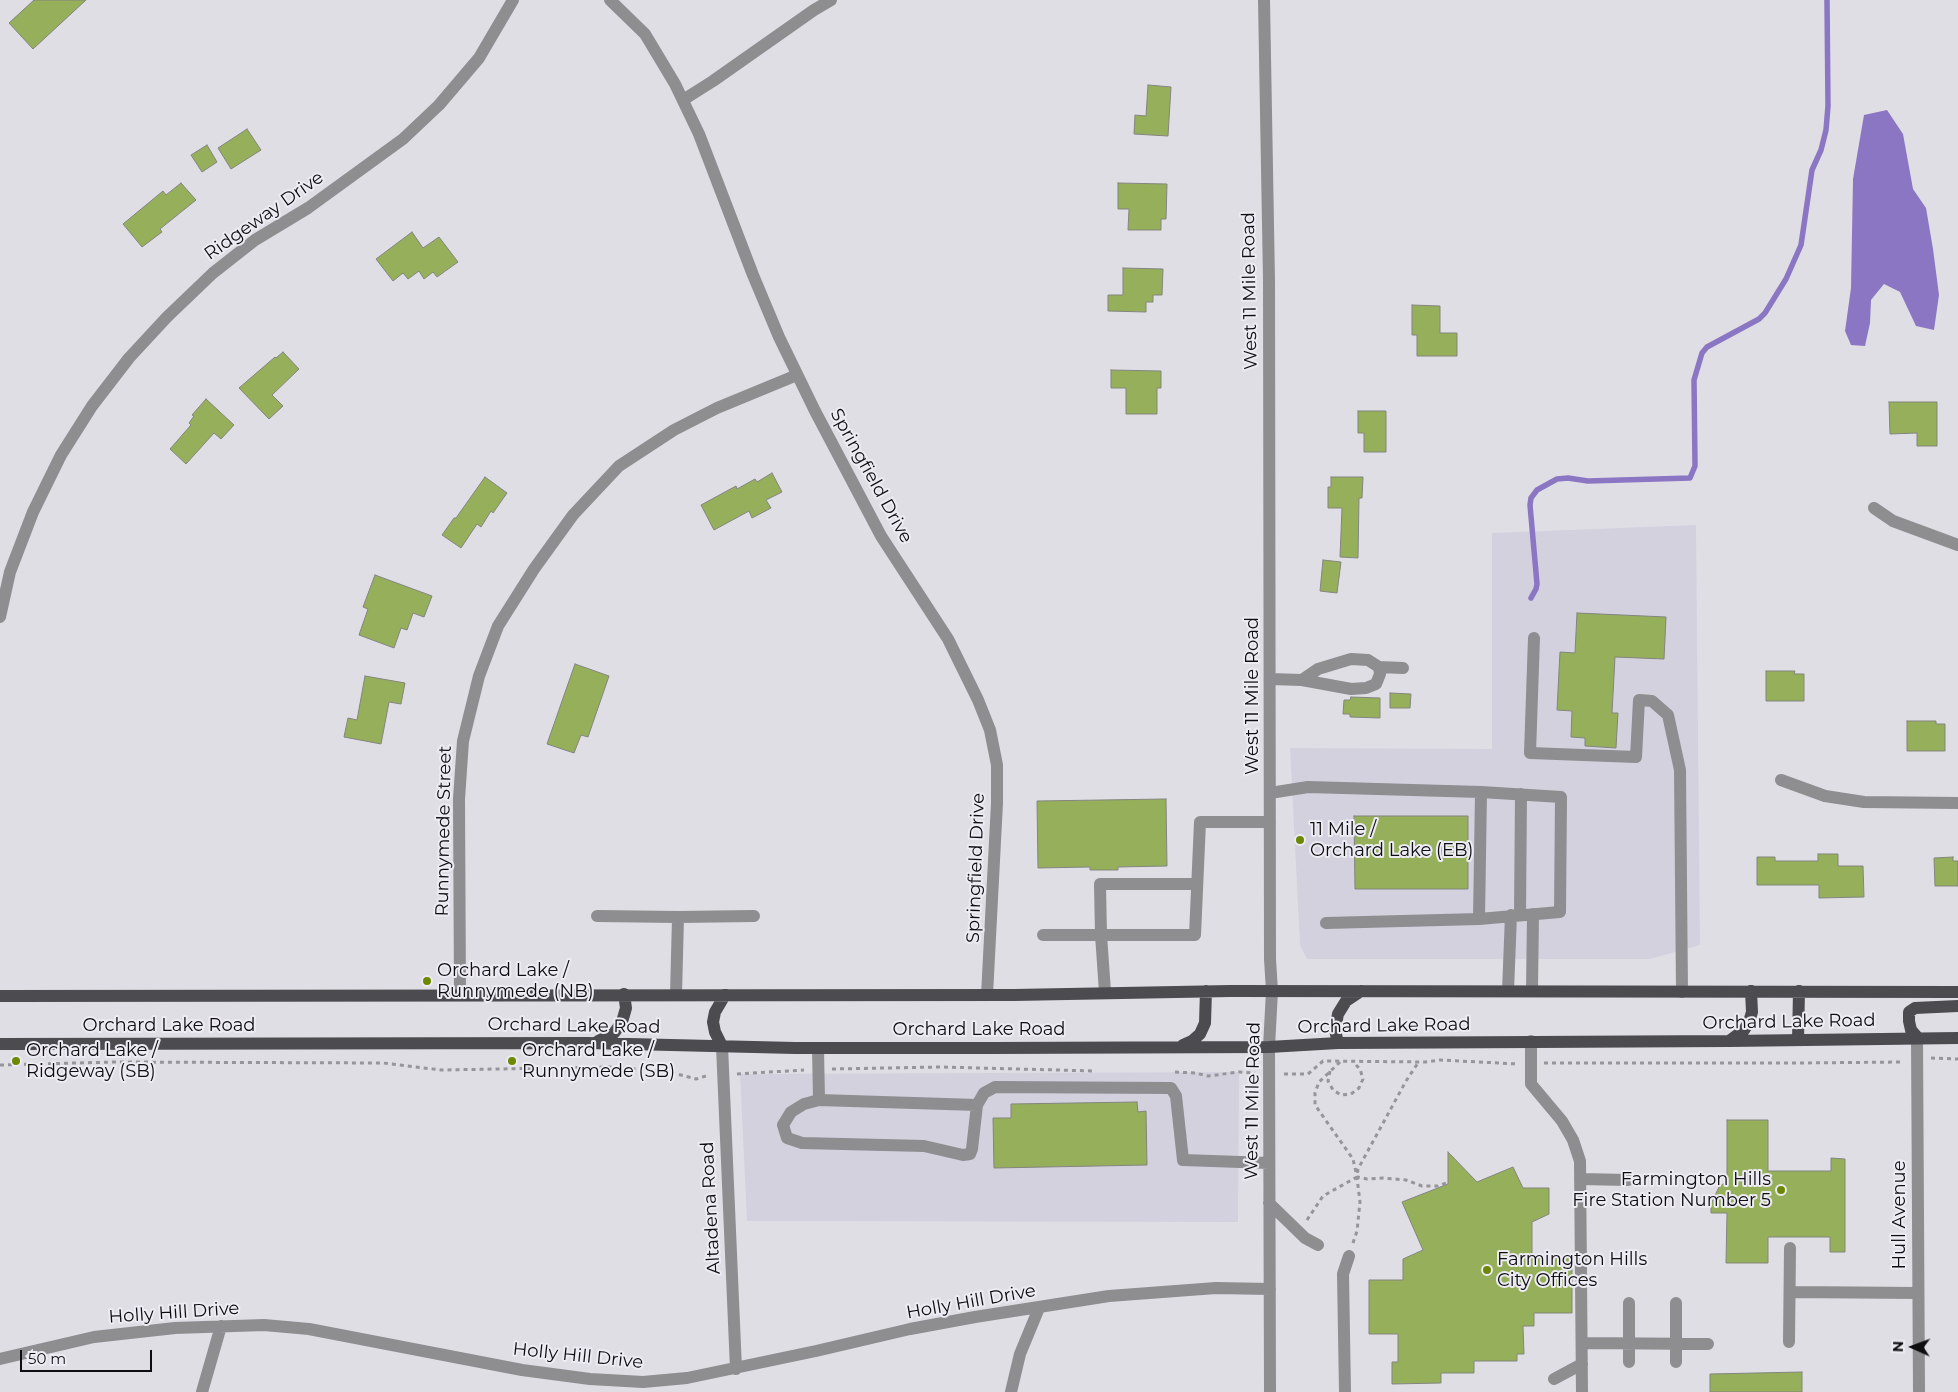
<!DOCTYPE html>
<style>
body{margin:0}
#map{position:relative;width:1958px;height:1392px;overflow:hidden;background:#e0dee5;font-family:Montserrat,sans-serif}
canvas{display:block}
.north{position:absolute;left:1888px;top:1322px;width:50px;height:50px;-webkit-text-stroke:4px #edebf3;paint-order:stroke;rotate:272deg;font-size:14px;font-weight:700;line-height:20px;text-align:center;color:#0e0d0f}
.north::after{content:'';display:block;margin:auto;width:18px;height:22px;background:#0e0d0f;clip-path:polygon(50% 0,100% 100%,50% 72%,0 100%)}
.scale{position:absolute;left:20px;top:1350px;width:132px;height:22px;box-sizing:border-box;border:2px solid #0e0d0f;border-top:0;padding-left:6px;font-size:15px;line-height:18px;white-space:nowrap;color:#0e0d0f;-webkit-text-stroke:4px #edebf3;paint-order:stroke}
</style>
<div id="map">
<canvas width="1958" height="1392"></canvas>
<div class="north">N</div>
<div class="scale">50 m</div>
</div>
<script>
const context = document.querySelector('canvas').getContext('2d');
context.lineJoin = 'round';
function fill(path, color) { context.fillStyle = color; context.fill(path, 'evenodd'); }
const poly = rows => new Path2D(rows.map(r => 'M' + r).join(''));
function strokePath(path, color, width, dash) { context.strokeStyle = color; context.lineWidth = width; context.lineCap = dash ? 'butt' : 'round'; context.setLineDash(dash || []); context.stroke(path); }
function write(font, color, halo, rows, align = 'center') {
  context.font = font + ' Montserrat,sans-serif'; context.lineWidth = 4; context.setLineDash([]); context.textBaseline = 'middle'; context.strokeStyle = halo; context.fillStyle = color; for (const [text, x, y, turn = 0] of rows) {
    context.save(); context.translate(x, y); context.rotate((+turn || 0) * Math.PI / 180); context.textAlign = isNaN(turn) ? turn : align; if (halo) context.strokeText(text, 0, 0); context.fillText(text, 0, 0); context.restore();
  }
}
const built = poly([
 [1696,525,1700,945,1650,959,1307,959,1300,945,1290,748,1492,749,1492,533],
 [1239,1072,1238,1222,747,1221,740,1074]
]);
const water = poly([
 [1887,110,1903,134,1913,189,1926,208,1933,249,1939,295,1934,330,1916,326,1900,292,1884,284,1871,300,1870,323,1865,346,1851,345,1845,331,1851,288,1853,179,1864,115]
]);
const stream = poly([
 [1531,598,1536,589,1537,584,1530,505,1531,498,1537,490,1557,479,1568,478,1588,481,1690,478,1695,466,1694,380,1702,353,1707,347,1759,319,1765,313,1786,279,1801,245,1812,170,1821,150,1826,130,1828,106,1827,0]
]);
const building = poly([
 [34,0,86,0,33,49,9,23,34,0],
 [1148,85,1171,87,1168,136,1134,134,1135,115,1146,116,1148,85],
 [247,129,261,150,231,169,218,148,247,129],
 [207,145,217,162,202,172,191,155,207,145],
 [181,183,196,200,160,229,162,232,142,247,123,224,163,191,166,195,181,183],
 [1118,183,1167,184,1166,219,1161,219,1161,230,1128,230,1129,209,1118,209,1118,183],
 [412,232,423,248,439,237,458,262,437,277,433,272,424,279,419,271,408,279,403,273,393,281,376,259,412,232],
 [1123,268,1163,269,1162,295,1153,295,1153,302,1146,302,1146,312,1108,311,1108,295,1123,295,1123,268],
 [1412,305,1440,306,1440,333,1457,333,1457,356,1417,356,1417,335,1412,335,1412,305],
 [283,352,299,369,272,395,283,406,269,419,239,388,275,357,276,358,283,352],
 [1111,370,1161,371,1161,388,1157,388,1157,414,1126,414,1126,388,1111,388,1111,370],
 [206,399,234,425,221,439,214,433,186,464,170,449,191,425,189,423,194,416,192,415,206,399],
 [1889,402,1937,402,1937,446,1917,446,1917,433,1890,434,1889,402],
 [1358,411,1386,411,1386,452,1364,452,1364,433,1358,433,1358,411],
 [772,473,782,492,766,500,771,508,752,518,749,511,714,530,701,505,736,486,737,489,755,479,757,482,772,473],
 [485,477,507,493,493,513,491,511,481,527,477,524,461,548,442,535,454,518,456,518,485,477],
 [1331,477,1363,477,1362,498,1359,498,1358,558,1340,557,1342,508,1328,508,1328,487,1331,487,1331,477],
 [1323,560,1341,562,1337,593,1320,591,1323,560],
 [375,575,432,596,424,617,413,613,407,630,401,628,394,648,359,635,368,609,363,607,375,575],
 [1577,613,1666,617,1664,659,1615,657,1612,713,1618,713,1616,748,1585,746,1585,738,1571,737,1572,711,1557,710,1560,652,1575,653,1577,613],
 [575,664,609,676,588,737,581,735,574,753,547,744,575,664],
 [1766,671,1795,671,1794,674,1804,674,1804,701,1766,701,1766,671],
 [365,676,405,683,401,704,389,702,381,744,344,737,348,718,357,720,365,676],
 [1390,693,1411,694,1410,708,1390,708,1390,693],
 [1351,697,1380,698,1380,718,1350,717,1350,714,1343,714,1344,700,1350,700,1351,697],
 [1907,721,1936,721,1936,724,1945,724,1945,751,1907,751,1907,721],
 [1166,799,1167,866,1118,867,1118,870,1090,870,1090,867,1038,868,1037,801,1166,799],
 [1354,816,1468,816,1468,889,1355,889,1354,816],
 [1818,854,1838,854,1838,866,1863,866,1864,897,1819,898,1819,885,1757,885,1757,857,1775,857,1775,861,1818,861,1818,854],
 [1953,857,1953,861,1958,861,1958,886,1935,886,1934,858,1953,857],
 [1137,1102,1138,1112,1146,1111,1147,1165,994,1168,993,1118,1011,1118,1011,1104,1137,1102],
 [1727,1120,1768,1120,1768,1171,1831,1171,1831,1158,1845,1159,1845,1252,1830,1252,1830,1237,1768,1237,1768,1263,1726,1263,1727,1213,1711,1213,1711,1204,1719,1187,1727,1181,1727,1120],
 [1448,1152,1477,1182,1513,1167,1523,1188,1549,1188,1549,1214,1532,1222,1532,1258,1572,1258,1572,1313,1534,1313,1534,1326,1523,1326,1524,1354,1517,1354,1517,1361,1474,1361,1474,1373,1441,1373,1441,1383,1392,1384,1392,1362,1398,1362,1398,1334,1369,1334,1369,1280,1403,1280,1403,1259,1423,1250,1402,1202,1448,1184,1448,1152],
 [1802,1372,1802,1392,1710,1392,1710,1374,1802,1372]
]);
const path = poly([
 [1931,1058,1958,1059],
 [1340,1062,1319,1082,1315,1093,1315,1105,1353,1159,1357,1177,1367,1179,1383,1178,1406,1180,1422,1186,1438,1186,1446,1183],
 [1544,1063,1799,1063,1903,1062],
 [0,1065,115,1062,383,1063,441,1070,608,1067,666,1071,696,1079,709,1075],
 [832,1069,940,1067,1096,1071],
 [1330,1071,1328,1081,1333,1090,1341,1095,1351,1094,1359,1088,1363,1079,1360,1069,1353,1062],
 [1175,1072,1195,1073,1208,1076,1239,1072,1255,1073],
 [737,1074,804,1070],
 [1284,1074,1308,1074,1323,1061,1425,1062,1440,1060,1518,1064],
 [1307,1220,1323,1196,1357,1177,1358,1169,1406,1081,1418,1063],
 [1353,1243,1357,1231,1360,1202,1357,1178]
]);
const minor = poly([
 [610,0,645,34,675,84,699,134,753,275,779,337,815,411,881,536,948,639,978,700,990,730,997,765,997,803,987,995],
 [1264,0,1269,280,1270,959,1272,991,1269,1047,1270,1392],
 [683,100,713,81,814,10,831,0],
 [1874,508,1893,521,1958,545],
 [0,617,10,572,33,512,61,455,92,406,129,358,167,317,213,273,255,240,308,208,403,139,439,105,479,58,513,0],
 [1534,638,1530,753,1636,757,1639,700,1652,701,1668,715,1680,770,1682,992],
 [1270,679,1302,680,1351,689,1366,688,1376,684,1380,674,1379,667],
 [1302,680,1318,669,1351,659,1368,660,1379,667,1403,668],
 [1781,780,1825,796,1864,802,1958,803],
 [1270,793,1308,787,1481,792,1479,919],
 [1520,915,1521,794],
 [597,916,678,917],
 [1326,923,1479,919,1560,912,1561,797,1481,792],
 [1043,935,1101,935,1100,884,1197,884],
 [1532,990,1533,914],
 [1508,991,1511,915],
 [1105,992,1101,935,1195,935,1200,822,1270,822],
 [460,995,459,799,463,741,479,676,498,626,534,569,573,515,619,466,674,430,717,408,797,375],
 [676,995,678,917,754,916],
 [1917,1037,1919,1392],
 [1531,1041,1531,1084,1562,1121,1573,1140,1580,1161,1582,1392],
 [722,1046,736,1369],
 [818,1048,819,1100],
 [977,1105,819,1100,804,1104,791,1112,783,1125,787,1138,802,1143,924,1146,963,1155,970,1154,972,1149,977,1105,984,1093,995,1087,1171,1088,1176,1096,1183,1160,1269,1163],
 [1580,1179,1628,1180],
 [1269,1203,1305,1238,1318,1245],
 [1790,1292,1918,1293],
 [1629,1303,1629,1362],
 [1789,1342,1790,1248],
 [1582,1343,1708,1344],
 [0,1359,94,1337,175,1328,264,1325,309,1329,522,1370,590,1379,643,1382,687,1378,816,1351,910,1329,975,1317,1109,1296,1216,1288,1270,1289],
 [1676,1362,1676,1303],
 [1554,1379,1582,1364],
 [202,1392,221,1326],
 [1011,1392,1020,1354,1039,1308],
 [1345,1392,1343,1274,1349,1256]
]);
const major = poly([
 [0,996,1014,995,1230,991,1958,992],
 [1917,1037,1911,1030,1909,1021,1909,1012,1915,1008,1958,1006],
 [1798,1040,1799,991],
 [598,1041,614,1033,622,1022,626,1008,624,994],
 [1729,1041,1744,1030,1749,1022,1752,1012,1751,991],
 [1338,1043,1335,1030,1338,1014,1346,1001,1361,991],
 [0,1044,588,1043,795,1048,994,1048,1269,1047,1338,1043,1729,1041,1958,1038],
 [1183,1045,1192,1041,1200,1034,1205,1023,1206,991],
 [722,1046,715,1032,713,1022,715,1012,725,995]
]);
const markers = [
 [1300,840,5,"#6b8800"],
 [427,981,5,"#6b8800"],
 [16,1061,5,"#6b8800"],
 [512,1061,5,"#6b8800"],
 [1781,1190,5,"#6b8800"],
 [1487,1270,5,"#6b8800"]
];
const streetNames = [
 ["Ridgeway Drive",264,216,-35],
 ["West 11 Mile Road",1250,291,-91],
 ["Springfield Drive",871,476,61],
 ["West 11 Mile Road",1253,696,-90],
 ["Runnymede Street",444,831,-89],
 ["Springfield Drive",976,868,-88],
 ["Orchard Lake Road",1789,1022,-1],
 ["Orchard Lake Road",169,1026],
 ["Orchard Lake Road",574,1026,1],
 ["Orchard Lake Road",1384,1026,-1],
 ["Orchard Lake Road",979,1030],
 ["West 11 Mile Road",1253,1101,-89],
 ["Altadena Road",711,1208,-93],
 ["Hull Avenue",1900,1215,-90],
 ["Holly Hill Drive",971,1302,-10],
 ["Holly Hill Drive",174,1313,-4],
 ["Holly Hill Drive",578,1356,6]
];
const poiNames = [
 ["11 Mile /",1310,830],
 ["Orchard Lake (EB)",1310,851],
 ["Orchard Lake /",437,971],
 ["Runnymede (NB)",437,992],
 ["Orchard Lake /",26,1051],
 ["Ridgeway (SB)",26,1072],
 ["Orchard Lake /",522,1051],
 ["Runnymede (SB)",522,1072],
 ["Farmington Hills",1771,1180,"right"],
 ["Fire Station Number 5",1771,1201,"right"],
 ["Farmington Hills",1497,1260],
 ["City Offices",1497,1281]
];
fill(built, '#d4d1df');
fill(water, '#8b76c3');
strokePath(stream, '#8b76c3', 5.5);
fill(building, '#95af5b');
strokePath(building, '#83857f', 1);
strokePath(path, '#96959a', 3, [4, 4]);
strokePath(minor, '#8e8d90', 12);
strokePath(major, '#4c4b50', 12);
for (const [x, y, r, color] of markers) { const dot = new Path2D(); dot.arc(x, y, r, 0, 2 * Math.PI); context.fillStyle = color; context.fill(dot); strokePath(dot, '#edebf3', 2); }
write('18px', '#0e0d0f', '#edebf3', streetNames);
write('18px', '#0e0d0f', '#edebf3', poiNames, 'left');
</script>
